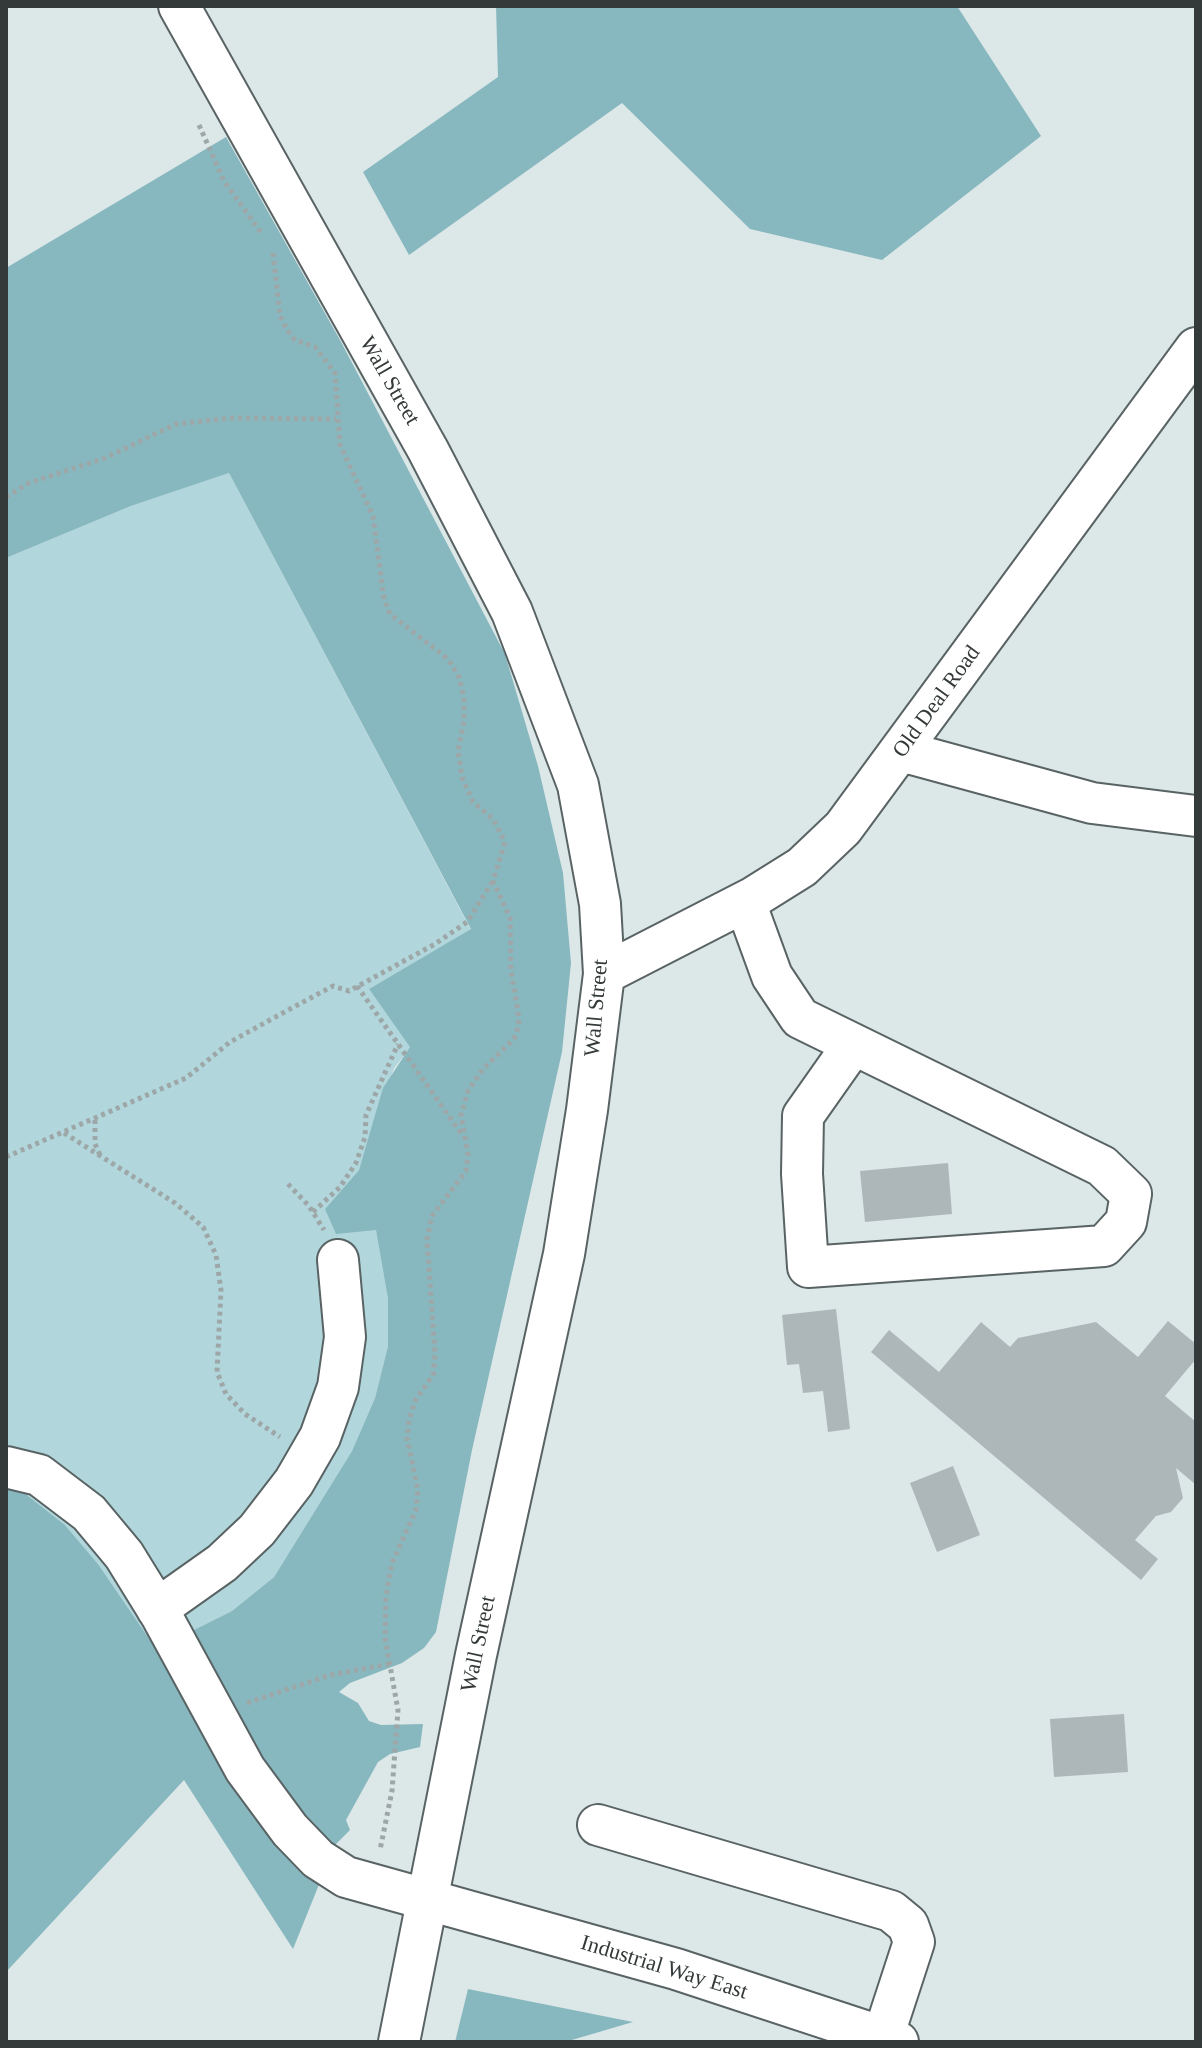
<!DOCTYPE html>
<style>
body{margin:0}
#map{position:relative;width:1202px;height:2048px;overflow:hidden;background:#dce7e8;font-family:"Times New Roman",serif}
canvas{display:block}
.frame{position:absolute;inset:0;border:8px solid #343939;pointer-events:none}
</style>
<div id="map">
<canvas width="1202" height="2048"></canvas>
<div class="frame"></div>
</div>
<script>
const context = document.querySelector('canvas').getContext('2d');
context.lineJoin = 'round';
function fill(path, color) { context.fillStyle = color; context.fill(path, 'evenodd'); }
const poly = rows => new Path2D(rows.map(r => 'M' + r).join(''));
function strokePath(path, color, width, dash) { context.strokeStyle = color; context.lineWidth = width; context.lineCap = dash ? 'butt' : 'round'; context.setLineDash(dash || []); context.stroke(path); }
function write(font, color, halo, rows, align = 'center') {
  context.font = font + ' "Times New Roman",serif'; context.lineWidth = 6; context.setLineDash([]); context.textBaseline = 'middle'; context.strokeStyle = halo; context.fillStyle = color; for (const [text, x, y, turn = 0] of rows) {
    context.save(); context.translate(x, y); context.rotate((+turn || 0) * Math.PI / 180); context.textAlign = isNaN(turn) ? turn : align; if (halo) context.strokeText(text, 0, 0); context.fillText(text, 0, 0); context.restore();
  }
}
const green = poly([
 [229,473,471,930,369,989,411,1047,394,1068,359,1170,325,1209,376,1229,388,1299,388,1346,375,1398,352,1451,274,1577,232,1611,156,1650,98,1564,65,1525,23,1492,6,1486,6,558,131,506]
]);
const forest = poly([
 [496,6,957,6,1041,136,882,260,750,229,622,103,409,255,363,172,498,77],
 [226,137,340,340,505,654,538,766,563,873,571,963,562,1052,472,1450,436,1632,424,1648,402,1663,350,1683,339,1692,358,1703,369,1721,381,1725,423,1724,420,1747,390,1754,378,1762,346,1820,350,1830,335,1845,293,1949,184,1780,6,1972,6,1486,23,1492,65,1525,98,1564,156,1649,232,1611,274,1577,352,1451,375,1398,388,1346,388,1299,376,1230,336,1234,325,1209,359,1170,383,1088,410,1047,369,989,471,929,229,473,131,506,6,558,6,268],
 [468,1989,633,2022,565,2042,455,2042]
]);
const building = poly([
 [948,1163,952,1214,865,1222,860,1171],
 [836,1309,850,1429,828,1432,823,1391,803,1393,799,1364,787,1365,782,1315],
 [1168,1321,1196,1344,1196,1359,1165,1396,1196,1422,1196,1485,1176,1468,1183,1498,1171,1512,1156,1516,1135,1540,1158,1559,1141,1580,871,1352,889,1330,939,1372,981,1322,1010,1347,1018,1338,1096,1322,1138,1357],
 [953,1466,980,1535,937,1552,910,1483],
 [1124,1714,1128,1772,1054,1777,1050,1719]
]);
const path = poly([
 [199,125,224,181,262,234],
 [273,253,280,316,287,330,295,340,315,347,335,373,340,445,373,516,384,599,390,614,448,659,459,677,464,697,464,721,458,751,462,777,473,802,493,819,505,842,493,881,510,918,511,971,518,1011,519,1025,514,1039,483,1069,468,1091,461,1115,468,1155,466,1171,432,1216,427,1239,435,1354,433,1375,416,1399,409,1419,407,1438,418,1490,416,1510,392,1563,386,1596,385,1638,398,1710,392,1791,380,1850],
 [6,497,29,483,105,458,176,424,232,418,336,419],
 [357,986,463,1136],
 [95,1120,95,1144,100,1155],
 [64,1133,175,1203,203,1227,216,1255,221,1290,217,1372,226,1394,245,1414,280,1437],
 [6,1157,186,1078,230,1042,290,1009,333,986,349,991,435,944,467,922,493,881],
 [288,1184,309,1206,324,1230],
 [313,1212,340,1187,356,1163,365,1137,366,1115,398,1044],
 [247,1703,330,1675,389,1664]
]);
const minor = poly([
 [179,6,428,450,512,612,578,785,600,904,604,974,587,1110,564,1254,476,1655,399,2042],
 [901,751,1092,803,1196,816],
 [745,902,772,976,800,1018,1102,1166,1131,1194,1126,1222,1104,1246,808,1267,802,1174,803,1116,853,1045],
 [604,974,754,897,802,867,843,828,1196,348],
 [6,1467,39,1475,89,1513,124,1555,161,1615,245,1769,290,1830,318,1859,346,1877,676,1969,898,2042],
 [157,1609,222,1563,257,1530,294,1482,320,1437,338,1387,345,1337,338,1260],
 [598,1825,891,1911,908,1925,914,1942,883,2037]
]);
const streetNames = [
 ["Wall Street",389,381,60],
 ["Old Deal Road",937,702,-54],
 ["Wall Street",597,1008,-85],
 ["Wall Street",479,1644,-78],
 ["Industrial Way East",664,1968,17]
];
fill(green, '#b1d7dc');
fill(forest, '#88b8bf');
fill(building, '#adb7b9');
strokePath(minor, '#596364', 44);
strokePath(path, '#9ea7a8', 5, [4, 4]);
strokePath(minor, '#fff', 40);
write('22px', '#343939', '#fff', streetNames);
</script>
